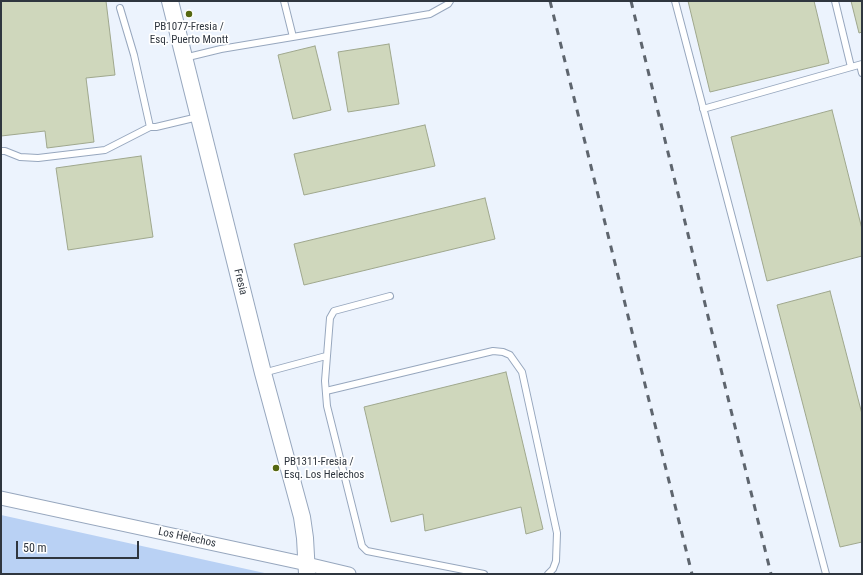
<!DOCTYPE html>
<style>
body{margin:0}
#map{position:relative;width:863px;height:575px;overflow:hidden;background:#ecf3fd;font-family:"Roboto Condensed",sans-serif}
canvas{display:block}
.frame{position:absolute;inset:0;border:2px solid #2f363f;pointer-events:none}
.scale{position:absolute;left:16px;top:541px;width:123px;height:18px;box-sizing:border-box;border:2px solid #2f363f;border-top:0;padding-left:5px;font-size:12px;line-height:14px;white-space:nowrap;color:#2f363f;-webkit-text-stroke:3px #fff;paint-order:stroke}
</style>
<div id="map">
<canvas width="863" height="575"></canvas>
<div class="frame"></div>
<div class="scale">50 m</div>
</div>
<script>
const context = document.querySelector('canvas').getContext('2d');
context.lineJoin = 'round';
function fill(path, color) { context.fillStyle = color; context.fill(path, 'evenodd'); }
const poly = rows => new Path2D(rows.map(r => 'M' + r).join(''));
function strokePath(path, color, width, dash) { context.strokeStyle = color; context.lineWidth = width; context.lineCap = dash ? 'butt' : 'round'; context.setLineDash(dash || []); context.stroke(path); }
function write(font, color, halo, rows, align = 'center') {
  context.font = font + ' "Roboto Condensed",sans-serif'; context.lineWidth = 3.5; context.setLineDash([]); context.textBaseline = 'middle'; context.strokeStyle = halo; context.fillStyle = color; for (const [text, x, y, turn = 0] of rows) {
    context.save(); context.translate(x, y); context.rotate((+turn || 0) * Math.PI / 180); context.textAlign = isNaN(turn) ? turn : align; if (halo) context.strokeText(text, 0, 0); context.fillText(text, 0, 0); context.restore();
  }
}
const green = poly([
 [1,515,269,574,1,574]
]);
const building = poly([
 [1,1,106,1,115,75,86,78,94,142,47,148,45,131,1,136,1,1],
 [688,1,814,1,829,63,710,92,688,1],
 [851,1,862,1,862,32,859,33,851,1],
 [389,44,399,104,348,112,338,52,389,44],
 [315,46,331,110,293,119,278,55,315,46],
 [832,110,862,229,862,256,767,281,731,137,832,110],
 [425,125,435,166,304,195,294,154,425,125],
 [141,156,153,237,68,250,56,168,141,156],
 [485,198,495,239,304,285,294,244,485,198],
 [830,291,862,414,862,542,840,547,777,305,830,291],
 [506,372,543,529,526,534,521,507,425,531,423,514,391,522,364,407,506,372]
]);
const service = poly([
 [284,1,293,37],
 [675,1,826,574],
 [835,1,851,67],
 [120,8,134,55,150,127,156,127,198,117],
 [184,58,221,49,430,14,448,4,450,1],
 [860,65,862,73],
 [703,109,862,64],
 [1,151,5,151,20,157,38,158,105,150,150,127],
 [390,296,334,311,330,318,325,381,327,406,362,546,367,551,484,574],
 [263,373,326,356],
 [326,391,493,351,503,352,510,355,522,372,557,533,556,561,553,569,548,574]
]);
const minor = poly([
 [1,498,307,564,349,574]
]);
const tertiary = poly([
 [170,1,263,373,302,517,305,538,307,574]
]);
const rail = poly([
 [550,1,692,574],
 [631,1,771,574]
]);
const markers = [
 [189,14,4,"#546711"],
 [276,468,4,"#546711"]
];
const poiNames = [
 ["PB1077-Fresia /",189,27],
 ["Esq. Puerto Montt",189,40],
 ["PB1311-Fresia /",284,462,"left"],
 ["Esq. Los Helechos",284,475,"left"]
];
const streetNames = [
 ["Fresia",240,282,76],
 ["Los Helechos",187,538,12]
];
fill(green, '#b9d1f4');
fill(building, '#cfd7bc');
strokePath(building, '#9fa78d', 1);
strokePath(service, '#97a7be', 8);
strokePath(minor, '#97a7be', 15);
strokePath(tertiary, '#97a7be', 18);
strokePath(service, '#fff', 6);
strokePath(minor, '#fff', 13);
strokePath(tertiary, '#fff', 16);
strokePath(rail, '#5e656e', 3, [7, 7]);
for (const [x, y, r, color] of markers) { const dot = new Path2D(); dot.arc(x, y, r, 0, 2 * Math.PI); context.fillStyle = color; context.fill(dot); strokePath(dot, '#fff', 1.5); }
write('11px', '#2f363f', '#fff', poiNames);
write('11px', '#2f363f', '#fff', streetNames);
</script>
